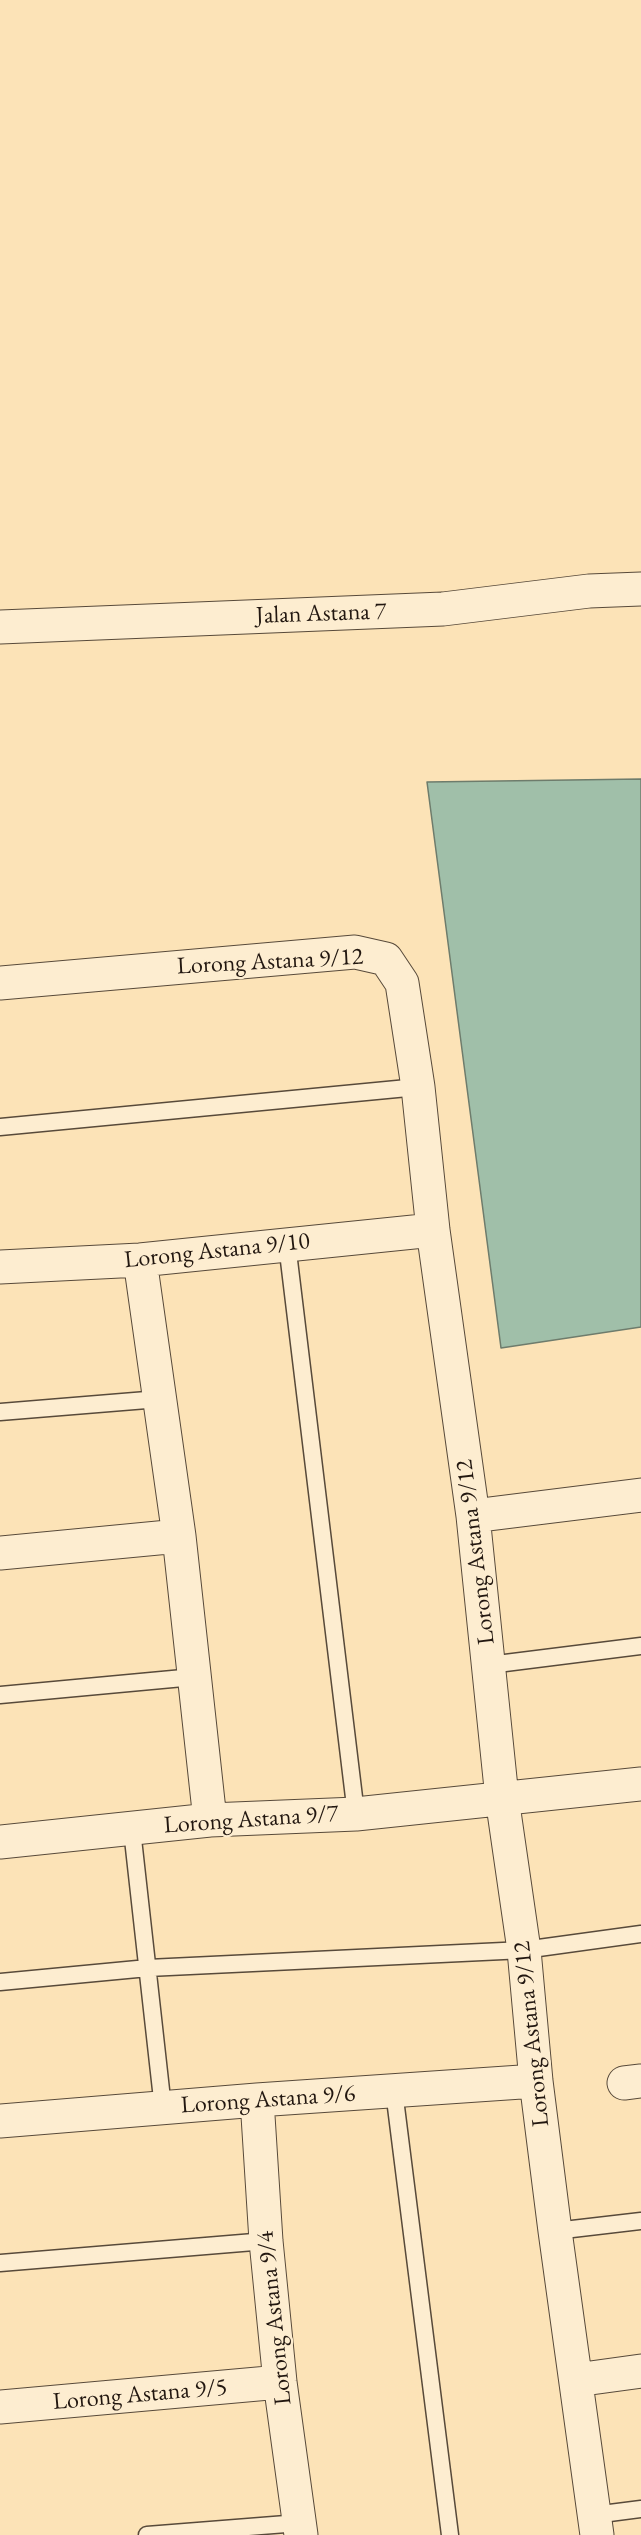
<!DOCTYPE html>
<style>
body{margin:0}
canvas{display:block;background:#fce3b7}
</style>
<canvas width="641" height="2535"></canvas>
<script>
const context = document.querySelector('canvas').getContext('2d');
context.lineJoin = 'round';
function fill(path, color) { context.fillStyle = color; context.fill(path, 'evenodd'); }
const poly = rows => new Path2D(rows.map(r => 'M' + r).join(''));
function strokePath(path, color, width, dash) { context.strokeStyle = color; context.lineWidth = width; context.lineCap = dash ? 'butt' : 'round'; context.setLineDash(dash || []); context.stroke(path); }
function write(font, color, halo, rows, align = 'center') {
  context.font = font + ' "EB Garamond",serif'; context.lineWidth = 4.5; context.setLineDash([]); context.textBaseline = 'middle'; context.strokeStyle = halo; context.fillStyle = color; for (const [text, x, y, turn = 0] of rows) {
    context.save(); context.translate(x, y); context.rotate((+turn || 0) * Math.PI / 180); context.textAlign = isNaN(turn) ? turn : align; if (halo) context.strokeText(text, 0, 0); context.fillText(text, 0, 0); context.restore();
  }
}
const water = poly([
 [641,779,641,1327,501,1348,427,782,641,779]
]);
const lane = poly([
 [0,1127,418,1087],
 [287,1244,356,1814],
 [0,1412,159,1399],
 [489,1665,641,1646],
 [0,1695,194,1677],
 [132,1830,163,2108],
 [0,1982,148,1968,524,1950,641,1934],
 [394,2091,450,2535],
 [555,2231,641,2221],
 [0,2263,266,2241],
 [594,2515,641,2509],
 [147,2535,299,2523]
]);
const street = poly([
 [0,627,443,609,589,591,641,589],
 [0,983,355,952,386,959,402,983,418,1087,433,1230,473,1516,502,1798,524,1950,536,2081,555,2231,597,2535],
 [140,1260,179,1536,210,1820],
 [0,1267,140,1260,433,1230],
 [473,1516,641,1495],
 [0,1553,179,1536],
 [0,1842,210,1820,356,1814,641,1784],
 [624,2083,641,2081],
 [257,2100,266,2241,280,2382,301,2535],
 [0,2121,257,2100,536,2081],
 [576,2380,641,2371],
 [0,2407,280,2382]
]);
const streetNames = [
 ["Jalan Astana 7",321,614,-2],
 ["Lorong Astana 9/12",270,962,-3],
 ["Lorong Astana 9/10",217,1251,-6],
 ["Lorong Astana 9/12",476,1552,-97],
 ["Lorong Astana 9/7",251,1820,-4],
 ["Lorong Astana 9/12",532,2034,-96],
 ["Lorong Astana 9/6",268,2100,-4],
 ["Lorong Astana 9/4",275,2318,-96],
 ["Lorong Astana 9/5",140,2395,-5]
];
fill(water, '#a0bfa9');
strokePath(water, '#6e7c6c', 1.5);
strokePath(lane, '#584a3a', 19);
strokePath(street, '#584a3a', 35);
strokePath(lane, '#fdedd0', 16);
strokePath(street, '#fdedd0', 33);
write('24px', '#221710', '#fdedd0', streetNames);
</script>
